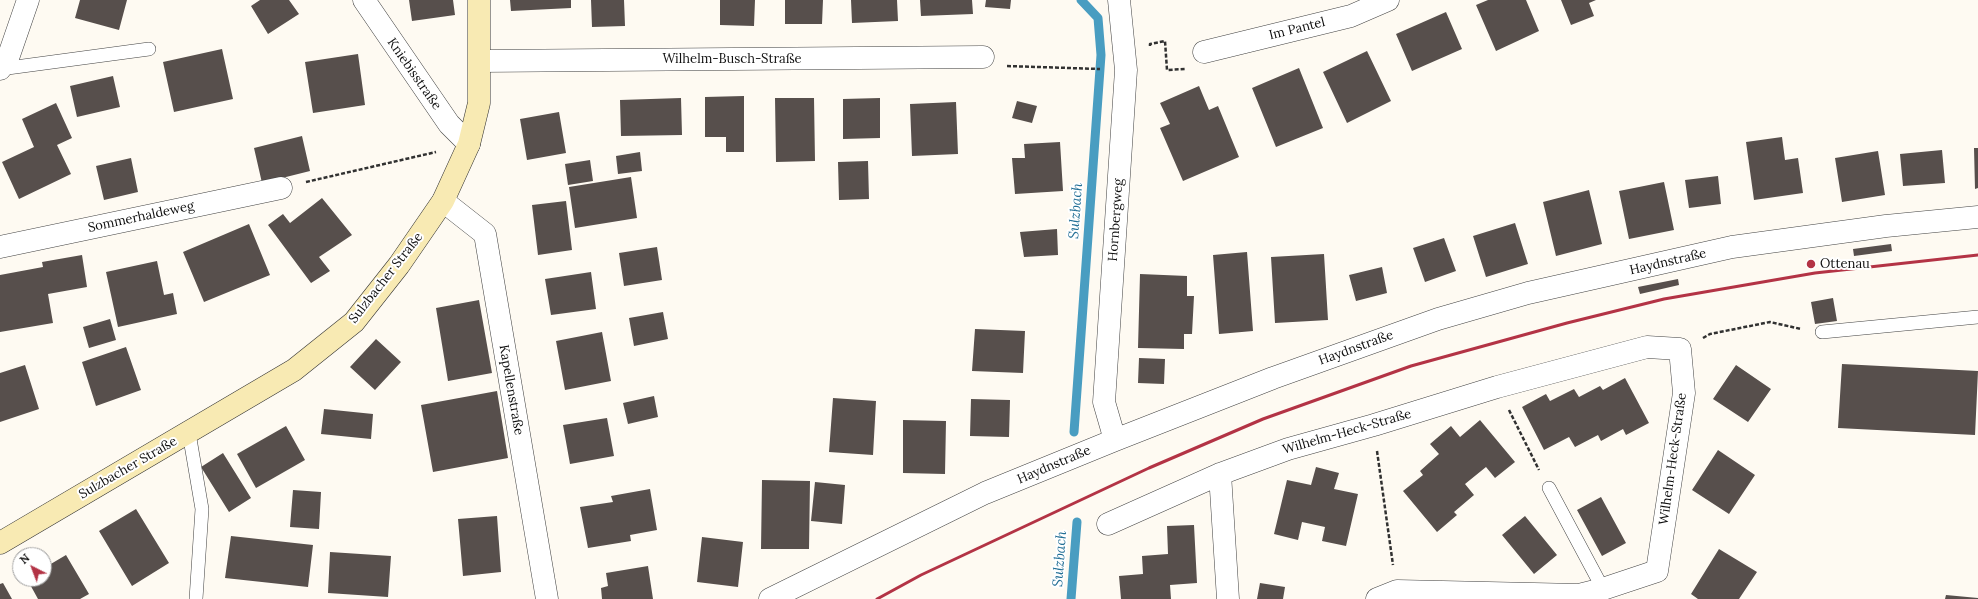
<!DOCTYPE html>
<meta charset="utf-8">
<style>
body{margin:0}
#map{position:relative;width:1978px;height:599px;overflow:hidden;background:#fefaf2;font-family:Lora,serif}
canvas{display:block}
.north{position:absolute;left:12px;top:547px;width:40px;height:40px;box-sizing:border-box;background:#fff;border:1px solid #9f9f9f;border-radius:50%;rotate:318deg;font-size:11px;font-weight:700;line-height:16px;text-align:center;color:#0f0f0f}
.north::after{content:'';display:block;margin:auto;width:14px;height:18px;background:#b33345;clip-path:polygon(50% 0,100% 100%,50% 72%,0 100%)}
</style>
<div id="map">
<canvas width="1978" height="599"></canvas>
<div class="north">N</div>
</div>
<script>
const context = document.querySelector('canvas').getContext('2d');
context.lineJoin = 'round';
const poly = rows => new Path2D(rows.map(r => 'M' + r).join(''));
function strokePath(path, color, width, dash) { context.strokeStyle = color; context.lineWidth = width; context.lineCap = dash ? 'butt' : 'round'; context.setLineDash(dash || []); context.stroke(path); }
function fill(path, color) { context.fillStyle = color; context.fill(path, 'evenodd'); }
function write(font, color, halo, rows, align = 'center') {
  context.font = font + ' Lora,serif'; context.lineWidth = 4; context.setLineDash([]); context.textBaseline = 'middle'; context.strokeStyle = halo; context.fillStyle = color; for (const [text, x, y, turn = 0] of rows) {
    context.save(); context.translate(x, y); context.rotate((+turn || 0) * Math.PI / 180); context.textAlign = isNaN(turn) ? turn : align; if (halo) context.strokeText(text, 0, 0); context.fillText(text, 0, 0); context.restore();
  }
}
const stream = poly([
 [1074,432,1101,55,1098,18,1081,0],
 [1071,599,1077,522]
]);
const building = poly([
 [80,0,127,0,119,30,75,18],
 [260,0,289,0,299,14,268,34,251,6],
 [409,0,453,0,455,15,412,21],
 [510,0,571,0,571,8,511,11],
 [591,0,624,0,625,26,592,27],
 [720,0,755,0,754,26,720,25],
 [785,0,823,0,822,24,785,24],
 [851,0,897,0,898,21,852,23],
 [920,0,972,0,973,14,921,16],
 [986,0,1011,0,1010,9,985,7],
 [1488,0,1526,0,1539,31,1496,51,1476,5],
 [1561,0,1596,0,1589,3,1594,16,1571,25],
 [1446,12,1462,49,1412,71,1396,34],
 [222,49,233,99,174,112,163,62],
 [1367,51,1391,101,1347,123,1323,72],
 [358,54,365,105,313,113,305,62],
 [1299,68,1323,128,1276,147,1252,88],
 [113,76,120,107,77,117,70,86],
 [1199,86,1209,110,1218,106,1239,157,1183,181,1160,128,1170,124,1160,103],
 [744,96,744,152,726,152,726,137,705,137,705,97],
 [681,98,682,135,621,136,620,100],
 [775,98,814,98,815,161,776,162],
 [880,98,880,138,843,139,843,99],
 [1017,101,1037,106,1032,123,1012,118],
 [956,102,958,154,912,156,910,104],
 [56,103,72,138,57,145,71,174,19,199,2,162,34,147,22,119],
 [559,112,566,153,527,160,520,119],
 [302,136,310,171,262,183,254,148],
 [1782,137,1785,160,1798,158,1803,193,1754,200,1746,142],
 [1060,142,1063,191,1015,194,1012,158,1025,158,1024,144],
 [1974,148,1978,148,1978,188,1975,189],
 [1942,150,1945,183,1903,186,1900,154],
 [1878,151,1885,195,1842,202,1835,158],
 [640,152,642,171,618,174,616,156],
 [131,158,138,192,104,200,96,166],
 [590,160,593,181,568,185,565,164],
 [868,161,869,199,839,200,838,162],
 [1718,176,1721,204,1689,208,1685,180],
 [631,177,637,218,575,228,569,187],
 [1664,182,1674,230,1629,239,1619,191],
 [1589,190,1602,244,1556,256,1543,202],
 [322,198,352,235,319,257,330,271,311,283,268,225,283,214,290,223],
 [566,201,572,250,538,255,532,205],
 [1515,223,1528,264,1486,277,1473,236],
 [249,224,270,275,204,302,183,252],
 [1057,229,1058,255,1024,257,1020,232],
 [1444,238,1456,271,1425,282,1413,248],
 [1891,244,1892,251,1854,256,1853,249],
 [657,247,662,280,624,286,619,253],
 [1247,252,1253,331,1219,334,1213,255],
 [1324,254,1328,320,1275,323,1271,257],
 [82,255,87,287,48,294,53,323,0,332,0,275,43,267,42,262],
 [157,261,164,295,173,293,177,314,118,327,106,272],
 [1382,267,1387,293,1356,301,1349,275],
 [591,272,596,309,551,315,545,279],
 [1140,274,1187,276,1187,296,1194,296,1192,334,1184,334,1184,349,1138,348],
 [1678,279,1679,285,1640,294,1638,287],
 [1833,298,1837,321,1815,324,1811,302],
 [479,300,492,373,448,381,436,308],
 [663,312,668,339,634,346,629,318],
 [110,319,116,340,89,348,83,327],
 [975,329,1025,331,1023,373,972,371],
 [602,332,611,381,565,390,556,341],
 [376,339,401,362,375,390,350,367],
 [126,347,141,390,96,406,82,362],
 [1139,358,1165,359,1164,384,1138,383],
 [1842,364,1978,371,1975,435,1838,428],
 [25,365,39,409,0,422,0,373],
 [1736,365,1771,389,1748,422,1713,399],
 [1625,378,1649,423,1626,435,1623,429,1601,441,1598,435,1575,447,1569,437,1544,450,1522,407,1546,394,1550,401,1574,389,1579,397,1600,386,1603,390],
 [497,391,508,458,433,472,421,405],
 [654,396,658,417,628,424,623,403],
 [833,398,876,401,873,455,829,452],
 [971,399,1010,400,1009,437,970,436],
 [324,409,373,414,371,439,321,434],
 [607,418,614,456,570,464,563,425],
 [903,420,946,421,945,474,903,473],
 [1480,420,1515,462,1495,478,1486,467,1465,484,1474,495,1454,512,1457,515,1437,532,1403,491,1423,475,1420,471,1439,454,1430,444,1451,426,1460,437],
 [286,426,305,460,256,488,237,454],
 [1718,450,1755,475,1729,514,1692,490],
 [223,453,251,498,229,512,201,467],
 [1316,467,1339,473,1334,489,1358,494,1346,546,1322,541,1325,527,1302,522,1298,540,1274,534,1287,480,1311,485],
 [762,480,810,481,809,549,761,549],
 [815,482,845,485,842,524,811,521],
 [650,489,657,530,630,535,631,541,588,548,580,507,613,502,611,496],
 [293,490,321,492,319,529,290,527],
 [1601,497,1626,543,1602,556,1577,510],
 [136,509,169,563,132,586,99,531],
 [497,516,501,572,463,576,458,519],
 [1525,516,1557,555,1534,574,1502,535],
 [1194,525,1197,583,1170,585,1171,599,1121,599,1119,576,1143,574,1142,556,1168,554,1167,526],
 [231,536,313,545,308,587,225,578],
 [702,537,743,542,738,587,697,582],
 [1719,549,1757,572,1739,599,1698,599,1691,594],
 [330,552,391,556,388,597,328,593],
 [66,555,89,594,80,599,38,599,27,579,44,579,44,568],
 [648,566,653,599,602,599,601,588,608,586,606,573],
 [3,583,12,599,0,599,0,584],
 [1260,583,1285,587,1283,599,1257,599],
 [1946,595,1978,598,1978,599,1945,599]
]);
const path = poly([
 [1150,46,1150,44,1165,41,1167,70,1185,69],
 [1007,66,1100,69],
 [306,182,436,152],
 [1703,338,1710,334,1770,322,1801,329],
 [1509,410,1539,470],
 [1377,451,1393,565]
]);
const lane = poly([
 [0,69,149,49],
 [1822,332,1978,317],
 [189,433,202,509,196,599],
 [1549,488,1603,589]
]);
const street = poly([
 [364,0,449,124,469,144],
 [1204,52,1351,16,1388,0],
 [480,61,983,57],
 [0,69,8,58,28,0],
 [443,201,485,234,547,599],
 [0,247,281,188],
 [1115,440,1104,402,1126,70,1119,0],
 [1220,474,1228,599],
 [1108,524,1220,474,1288,449,1374,425,1497,387,1647,347,1680,349,1684,393,1657,571,1603,589,1579,595,1397,591,1377,599],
 [770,599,985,493,1115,440,1273,378,1438,319,1528,293,1732,247,1886,226,1978,217]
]);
const secondary = poly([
 [0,543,294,370,354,322,399,265,443,201,469,144,479,103,479,0]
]);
const rail = poly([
 [877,599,921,575,1149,468,1263,419,1411,366,1567,323,1664,299,1815,273,1978,255]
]);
const markers = [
 [1811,264,5,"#b33345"]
];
const streetNames = [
 ["Im Pantel",1297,29,-14],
 ["Wilhelm-Busch-Straße",732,59],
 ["Kniebisstraße",414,74,55],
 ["Sommerhaldeweg",141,217,-12],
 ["Hornbergweg",1116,220,-86],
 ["Haydnstraße",1668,262,-13],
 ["Sulzbacher Straße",386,278,-52],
 ["Haydnstraße",1356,348,-20],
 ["Kapellenstraße",511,390,80],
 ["Wilhelm-Heck-Straße",1347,432,-16],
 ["Wilhelm-Heck-Straße",1673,459,-82],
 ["Haydnstraße",1054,465,-23],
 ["Sulzbacher Straße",128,468,-30]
];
const poiNames = [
 ["Ottenau",1820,264]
];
const waterNames = [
 ["Sulzbach",1076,211,-86],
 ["Sulzbach",1060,559,-86]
];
strokePath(stream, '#499dc1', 9);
fill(building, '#574f4c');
strokePath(lane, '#424242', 14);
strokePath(street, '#424242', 23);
strokePath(secondary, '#313131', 23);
strokePath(path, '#313131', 2.5, [4, 2]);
strokePath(lane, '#fff', 13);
strokePath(street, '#fff', 22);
strokePath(secondary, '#f8eab3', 22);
strokePath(rail, '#b33345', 3);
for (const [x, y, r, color] of markers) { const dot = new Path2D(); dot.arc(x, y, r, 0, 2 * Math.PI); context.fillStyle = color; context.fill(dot); strokePath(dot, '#fff', 1.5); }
write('13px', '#0f0f0f', '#fff', streetNames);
write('13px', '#0f0f0f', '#fff', poiNames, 'left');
write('italic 14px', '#236f96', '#fff', waterNames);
</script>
